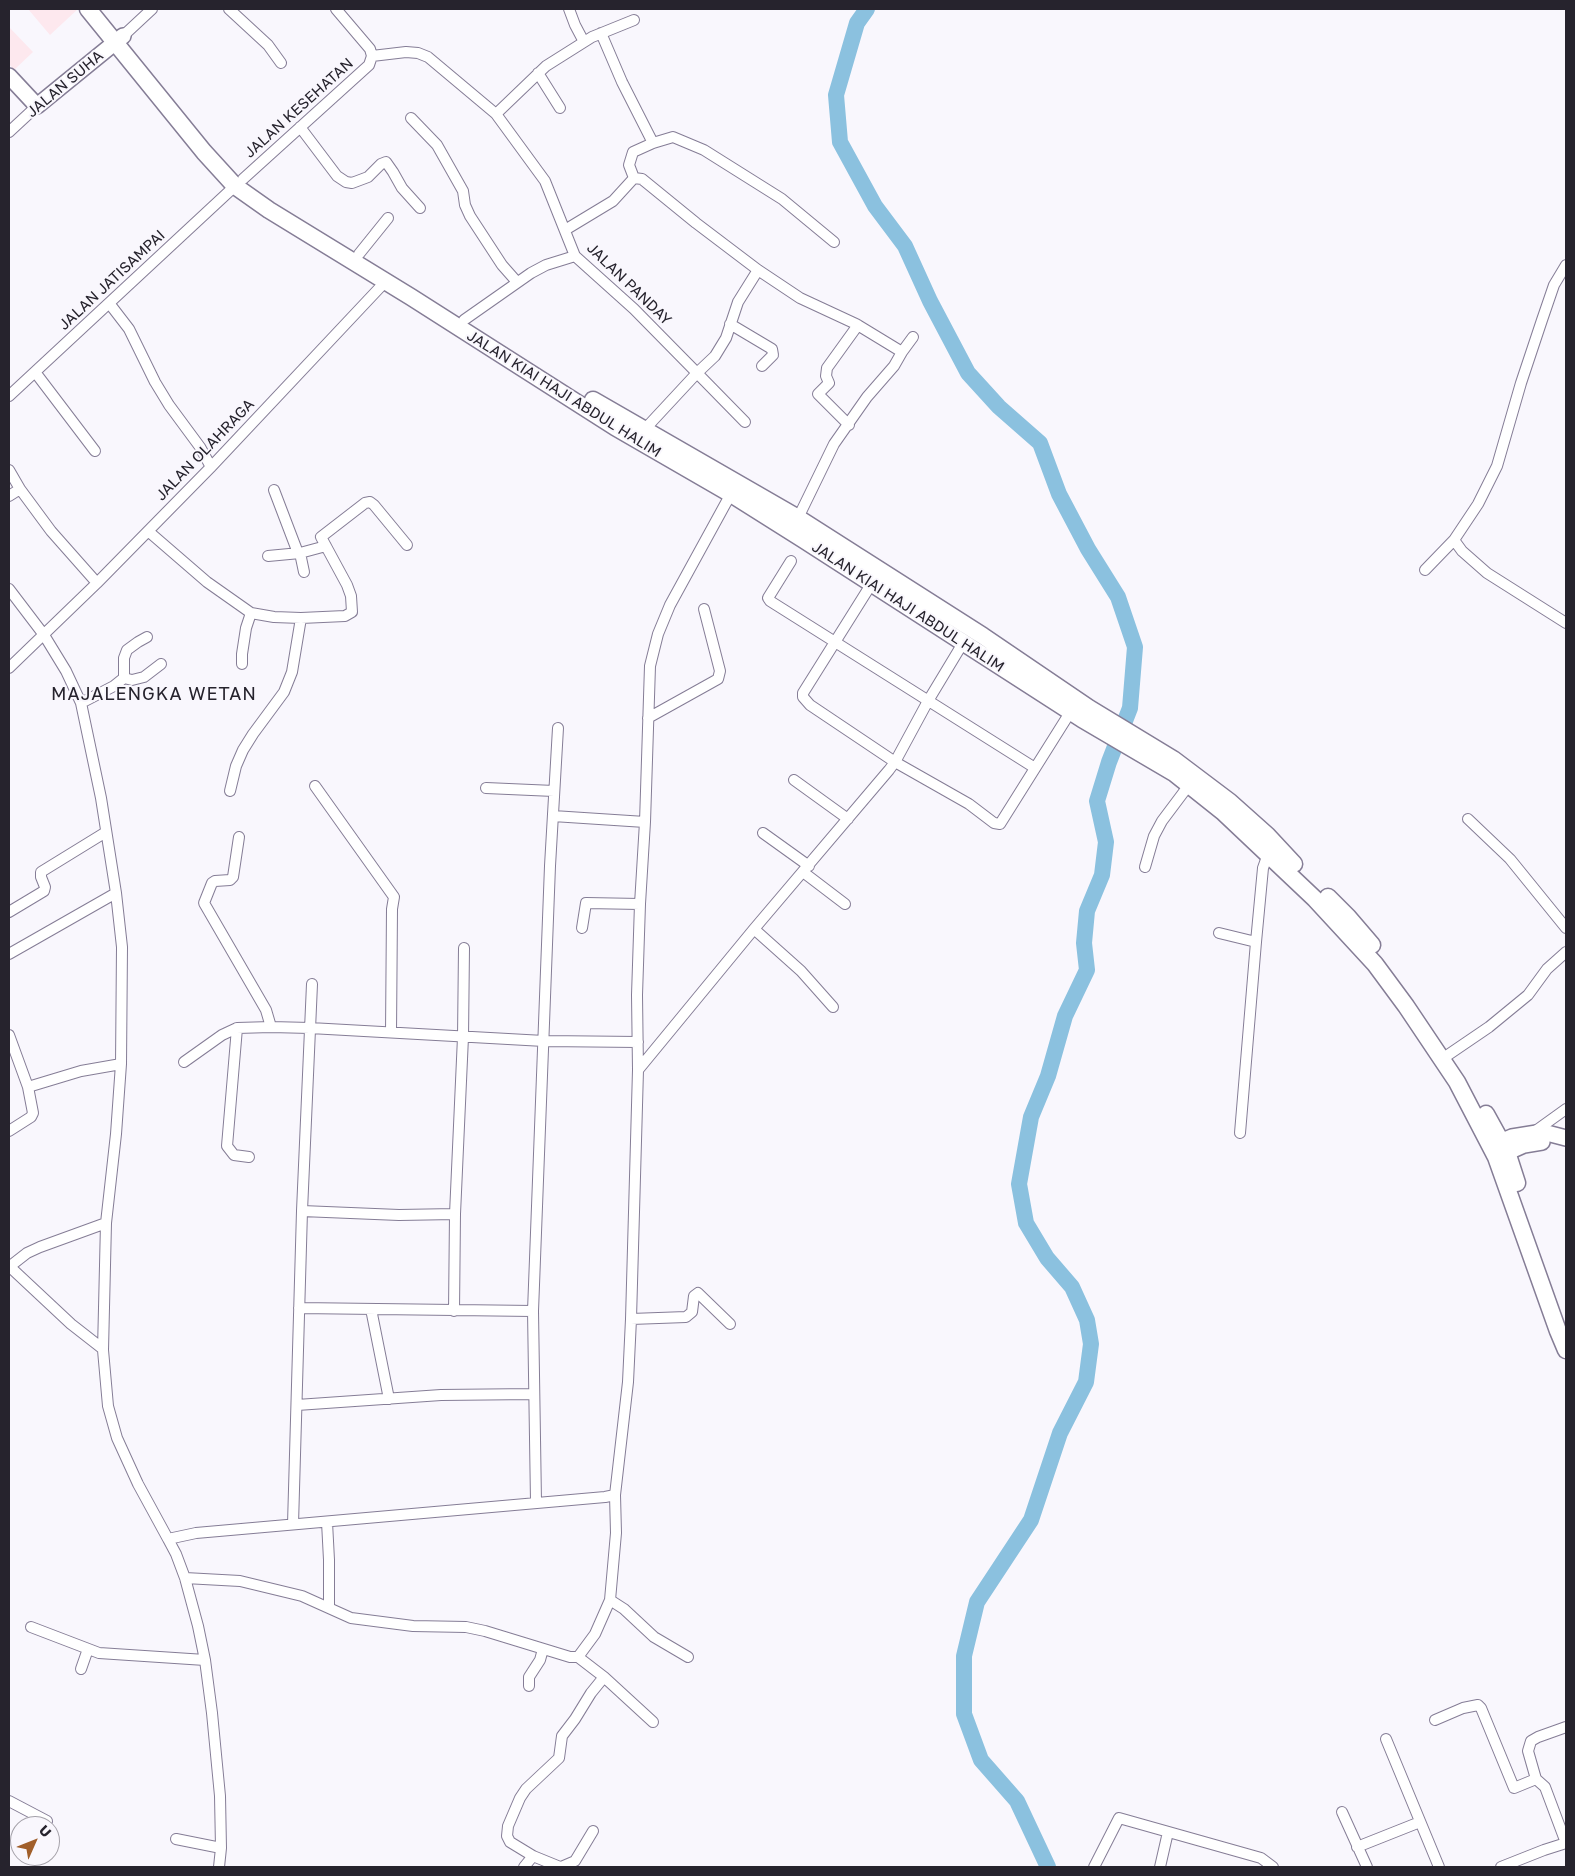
<!DOCTYPE html>
<style>
body{margin:0}
#map{position:relative;width:1575px;height:1876px;overflow:hidden;background:#f9f7fd;font-family:"Golos Text",sans-serif}
canvas{display:block}
.frame{position:absolute;inset:0;border:10px solid #26232d;pointer-events:none}
.north{position:absolute;left:10px;top:1816px;width:50px;height:50px;box-sizing:border-box;background:#f9f7fd;border:1px solid #a5a2aa;border-radius:50%;rotate:46deg;font-size:14px;font-weight:700;line-height:20px;text-align:center;color:#26232d}
.north::after{content:'';display:block;margin:auto;width:18px;height:22px;background:#a15f2b;clip-path:polygon(50% 0,100% 100%,50% 72%,0 100%)}
</style>
<div id="map">
<canvas width="1575" height="1876"></canvas>
<div class="frame"></div>
<div class="north">U</div>
</div>
<script>
const context = document.querySelector('canvas').getContext('2d');
context.lineJoin = 'round';
function fill(path, color) { context.fillStyle = color; context.fill(path, 'evenodd'); }
const poly = rows => new Path2D(rows.map(r => 'M' + r).join(''));
function strokePath(path, color, width, dash) { context.strokeStyle = color; context.lineWidth = width; context.lineCap = dash ? 'butt' : 'round'; context.setLineDash(dash || []); context.stroke(path); }
function write(font, color, halo, rows, align = 'center') {
  context.font = font + ' "Golos Text",sans-serif'; context.lineWidth = 4; context.setLineDash([]); context.textBaseline = 'middle'; context.strokeStyle = halo; context.fillStyle = color; for (const [text, x, y, turn = 0] of rows) {
    context.save(); context.translate(x, y); context.rotate((+turn || 0) * Math.PI / 180); context.textAlign = isNaN(turn) ? turn : align; if (halo) context.strokeText(text, 0, 0); context.fillText(text, 0, 0); context.restore();
  }
}
const commercial = poly([
 [28,9,78,9,50,35],
 [9,27,33,52,14,70,9,64]
]);
const river = poly([
 [867,9,857,23,836,95,840,142,875,206,905,246,930,301,968,373,999,407,1040,443,1059,494,1088,549,1118,597,1135,647,1130,708,1109,762,1097,801,1106,842,1102,875,1087,911,1084,943,1087,970,1065,1016,1048,1076,1031,1117,1019,1184,1026,1223,1047,1258,1072,1287,1087,1320,1091,1344,1086,1382,1060,1433,1031,1520,977,1602,964,1656,964,1714,981,1760,1017,1801,1048,1867]
]);
const street = poly([
 [229,9,268,45,281,63],
 [569,9,575,25,584,42],
 [601,33,622,82,653,143],
 [123,36,152,9],
 [372,56,406,52,418,53,428,57,496,114,545,181,575,256,634,309,697,373,645,429],
 [538,73,560,108],
 [496,114,546,66,592,37,634,20],
 [411,118,437,145,463,191,465,205,470,216,502,265,517,282],
 [300,127,337,176,346,182,352,183,368,177,381,164,386,162,393,172,402,188,420,208],
 [9,132,37,106],
 [634,178,629,165,633,152,653,143,673,137,704,150,782,199,834,242],
 [243,179,369,65,372,56,370,49,336,9],
 [565,230,613,201,634,178,642,179,696,223,758,270,800,298,856,324,902,352,913,337],
 [359,254,388,218],
 [109,303,129,329,155,382,169,405,200,447,211,467],
 [464,320,531,273,546,265,575,256],
 [730,324,772,349,773,355,762,366],
 [35,372,95,451],
 [9,396,235,186],
 [745,422,697,373,715,356,726,338,738,302,758,270],
 [849,425,818,394,829,383,826,376,827,368,858,325],
 [9,470,20,489,51,531,97,583],
 [274,490,298,553],
 [9,496,20,489],
 [798,518,834,444,867,397,894,366,902,352],
 [148,531,207,582,251,613,274,617,301,618,345,616,352,612,351,596,347,585,321,537,365,503,370,502,374,505,407,545],
 [1454,540,1478,504,1497,466,1521,383,1542,320,1554,285,1566,265],
 [300,553,304,572],
 [268,556,300,553,326,546],
 [791,561,768,598,770,601,1035,768],
 [1425,570,1454,540,1462,551,1487,573,1566,623],
 [872,583,803,693,803,697,810,705,895,762,969,804,994,823,1000,824,1071,711],
 [9,589,44,635,66,671,81,703,101,798,116,893,122,947,121,1064,116,1134,106,1223,103,1350,108,1406,117,1438,138,1484,168,1539,196,1533,605,1497,615,1495,628,1382,631,1319,638,1070,637,995,640,904,645,822,650,666,658,634,670,605,733,490],
 [242,664,242,654,246,628,251,613],
 [9,668,97,583,211,467,385,282],
 [124,678,132,680,144,677,161,664],
 [81,703,114,686,124,678,124,658,127,650,138,642,147,637],
 [648,718,718,679,720,671,704,609],
 [794,780,848,819],
 [315,786,394,897,392,909,391,1032],
 [486,788,554,791],
 [230,791,236,766,243,750,253,734,284,692,292,672,301,618],
 [553,816,645,822],
 [1468,819,1510,859,1566,928],
 [763,833,809,866],
 [239,837,233,877,230,880,215,881,212,883,204,903,266,1010,271,1027],
 [1145,867,1154,836,1162,821,1189,785],
 [803,872,845,904],
 [9,912,44,891,45,887,41,877,41,872,106,832],
 [582,928,586,903,640,904],
 [754,929,801,971,833,1007],
 [1219,933,1256,942,1263,868,1268,854],
 [9,954,116,893],
 [9,1035,28,1087,33,1113,31,1117,9,1131],
 [1442,1059,1489,1027,1528,995,1547,969,1566,952],
 [184,1062,222,1035,237,1028],
 [638,1070,754,929,889,770,895,762,928,701,963,643],
 [28,1087,81,1071,121,1064],
 [1534,1132,1566,1109],
 [1240,1133,1256,942],
 [249,1157,234,1155,227,1146,237,1028,271,1027,310,1028,544,1041,638,1042],
 [302,1211,399,1215,455,1214],
 [9,1266,71,1324,103,1349],
 [9,1267,27,1253,40,1247,106,1223],
 [299,1308,533,1311],
 [371,1309,389,1399],
 [454,1311,455,1214,463,1037,464,948],
 [631,1319,686,1317,692,1312,694,1296,698,1293,730,1324],
 [297,1405,441,1395,533,1394],
 [536,1502,533,1311,550,866,558,728],
 [327,1522,329,1560,329,1608],
 [293,1524,302,1211,312,984],
 [168,1539,176,1554,185,1578,198,1626,205,1660,212,1713,220,1796,221,1848,219,1867],
 [185,1578,240,1581,302,1596,351,1618,413,1626,466,1627,485,1631,570,1657,578,1657,595,1634,610,1600,616,1533,615,1495],
 [610,1600,624,1609,654,1637,688,1657],
 [31,1627,99,1653,205,1660],
 [578,1657,604,1677,653,1722],
 [81,1669,88,1649],
 [529,1686,529,1677,540,1660,543,1649],
 [1435,1720,1463,1708,1478,1705,1481,1708,1514,1788,1536,1779],
 [1566,1727,1538,1737,1531,1741,1528,1751,1536,1779,1545,1787,1566,1843],
 [1386,1739,1439,1867],
 [9,1801,47,1821],
 [1342,1812,1367,1867],
 [176,1839,221,1848],
 [1357,1847,1420,1822],
 [533,1856,510,1842,507,1836,508,1826,520,1798,526,1789,559,1758,562,1736,575,1719,591,1693,604,1677],
 [524,1867,533,1856,560,1867],
 [561,1867,575,1861,593,1831],
 [1094,1867,1119,1818,1261,1858,1273,1867],
 [1160,1867,1168,1832],
 [1501,1867,1544,1850,1566,1843]
]);
const secondary = poly([
 [9,76,37,106,123,36],
 [1491,1146,1512,1137,1543,1132,1566,1138],
 [1497,1157,1524,1145,1542,1142]
]);
const primary = poly([
 [88,9,204,152,235,186,269,210,411,297,615,427,731,494,804,540,1082,719,1174,773,1223,812,1315,899,1375,964,1406,1006,1457,1082,1496,1157,1558,1331,1566,1350],
 [593,400,798,518,983,636,1089,708,1173,759,1230,802,1267,835,1294,864],
 [1328,897,1348,917,1372,945],
 [1486,1114,1507,1152,1517,1183]
]);
const streetNames = [
 ["JALAN SUHA",65,84,-40],
 ["JALAN KESEHATAN",299,108,-42],
 ["JALAN JATISAMPAI",112,280,-43],
 ["JALAN PANDAY",629,284,44],
 ["JALAN KIAI HAJI ABDUL HALIM",564,394,32],
 ["JALAN OLAHRAGA",205,450,-46],
 ["JALAN KIAI HAJI ABDUL HALIM",908,607,33]
];
const quarterNames = [
 ["MAJALENGKA WETAN",154,694]
];
fill(commercial, '#fde8ee');
strokePath(river, '#8bc1df', 16);
strokePath(street, '#857d96', 12);
strokePath(secondary, '#857d96', 18);
strokePath(primary, '#857d96', 19);
strokePath(street, '#fff', 10);
strokePath(secondary, '#fff', 15);
strokePath(primary, '#fff', 16);
write('15px', '#26232d', '#f9f7fd', streetNames);
context.letterSpacing = '1px';
write('18px', '#26232d', '#f9f7fd', quarterNames);
context.letterSpacing = '0px';
</script>
